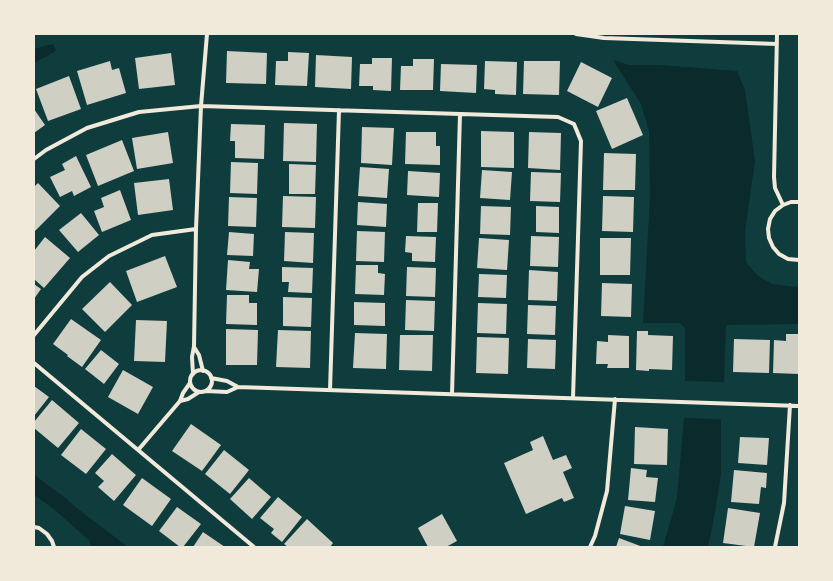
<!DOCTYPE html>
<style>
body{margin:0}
#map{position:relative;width:833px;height:581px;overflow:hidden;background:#0f3d3e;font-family:"PT Sans",sans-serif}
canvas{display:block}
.frame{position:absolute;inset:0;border:35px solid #f1e9da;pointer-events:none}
</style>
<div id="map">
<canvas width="833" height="581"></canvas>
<div class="frame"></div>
</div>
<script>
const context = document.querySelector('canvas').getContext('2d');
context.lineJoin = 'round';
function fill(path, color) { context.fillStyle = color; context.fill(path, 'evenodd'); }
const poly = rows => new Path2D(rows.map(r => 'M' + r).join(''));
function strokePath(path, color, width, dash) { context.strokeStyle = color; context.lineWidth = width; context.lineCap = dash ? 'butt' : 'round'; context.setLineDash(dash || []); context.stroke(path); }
const water = poly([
 [53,44,56,51,34,63,34,49],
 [613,60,629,65,660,65,737,71,745,90,755,161,745,231,746,262,758,276,772,284,797,287,799,285,799,324,726,325,724,382,685,381,685,328,680,323,643,323,650,197,649,131,641,104],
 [684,418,721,419,721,474,714,518,708,547,663,547,677,498],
 [34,474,50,488,128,547,91,547,89,538,75,528,83,520,67,505,51,493,44,499,34,493]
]);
const canal = poly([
 [34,485,59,503,109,547]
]);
const building = poly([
 [227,51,267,53,266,84,226,83],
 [288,52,309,53,307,86,275,85,276,61,288,61],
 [171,53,175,85,139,89,135,58],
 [316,55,352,57,351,89,315,87],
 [372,58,392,58,391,91,373,90,373,86,359,86,360,64,372,64],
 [413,59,434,59,433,90,400,90,401,66,413,66],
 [110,61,112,70,119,68,126,93,87,105,77,71],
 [485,61,517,62,516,95,495,94,495,90,484,89],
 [524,61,560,61,559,95,523,94],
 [581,62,612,78,598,107,567,91],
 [441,64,477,65,476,93,440,91],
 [69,76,81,109,48,121,36,89],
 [627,98,643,135,612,149,596,111],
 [34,109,45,125,34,133],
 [284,123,317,124,316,162,283,161],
 [231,124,265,125,264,159,235,158,235,141,230,141],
 [362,127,394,128,392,165,361,163],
 [481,131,514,132,514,168,481,167],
 [168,132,173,163,137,169,132,138],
 [406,132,436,132,436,146,440,146,440,165,405,164],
 [529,132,561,133,560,170,528,168],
 [122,140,134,171,98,186,86,155],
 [604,153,636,154,635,190,603,190],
 [76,156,91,187,74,196,72,191,60,197,50,177,65,170,62,164],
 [231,162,258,163,257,194,230,193],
 [289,164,316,165,315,194,289,194],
 [360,167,389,169,387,198,358,196],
 [482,170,512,172,510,200,480,198],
 [408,171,440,173,439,197,407,195],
 [531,172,561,173,560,202,530,201],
 [169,179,173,210,138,215,134,183],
 [38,183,60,206,34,232,34,187],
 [120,190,131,220,102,232,94,211,104,207,101,198],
 [283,196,316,197,315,228,282,227],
 [603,196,634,197,633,232,602,231],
 [229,197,257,198,256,227,228,226],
 [358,202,387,204,386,227,357,225],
 [418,203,438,203,437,232,417,232],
 [481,206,511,207,510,235,480,234],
 [536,206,559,207,559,233,536,232],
 [81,213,99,235,78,252,59,230],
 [357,231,385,232,384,262,356,261],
 [229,232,254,234,253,256,227,255],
 [285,232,314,233,313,263,284,261],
 [406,236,436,237,435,262,412,261,412,253,405,252],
 [531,236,559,237,558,267,530,266],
 [45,237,70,258,44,288,34,279,34,251],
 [479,238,509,240,507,270,477,268],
 [600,238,631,238,630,275,600,275],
 [165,256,177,287,137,302,126,271],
 [228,260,250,262,249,269,259,269,257,292,226,290],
 [356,265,378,265,378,273,385,274,384,295,355,294],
 [282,267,313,268,312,293,288,292,289,282,282,282],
 [407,267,436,268,435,297,406,296],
 [529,270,558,272,557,301,528,300],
 [479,274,507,275,506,298,478,297],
 [110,282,132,305,105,332,82,309],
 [602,283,632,284,631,317,601,316],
 [34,284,41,289,34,299],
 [227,295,249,295,249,303,257,303,257,325,226,324],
 [283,297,312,298,311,327,283,326],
 [406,300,435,301,434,331,405,330],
 [354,302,385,303,385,326,354,325],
 [478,303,507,304,506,334,477,333],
 [528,305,556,306,555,335,527,334],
 [71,319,101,340,82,367,67,356,68,355,53,344],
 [136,320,167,321,165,362,134,361],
 [226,329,258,330,257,365,226,365],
 [278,330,311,331,310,368,276,367],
 [637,331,648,331,648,335,673,336,672,370,649,369,649,371,636,370],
 [355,333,387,334,386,369,353,368],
 [786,334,799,334,799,374,773,373,774,340,786,341],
 [400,335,433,335,432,371,399,370],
 [608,335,629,336,629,368,607,368,608,364,596,364,597,341,608,342],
 [477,337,509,338,508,374,476,373],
 [528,339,556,340,555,369,527,368],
 [734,339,770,340,769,373,733,372],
 [101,350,119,364,104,384,85,369],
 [123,370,153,387,138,414,108,397],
 [34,386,49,397,34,416],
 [52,400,79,423,58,448,34,428,34,422],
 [191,424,221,445,202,471,172,451],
 [635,427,668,429,667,465,634,464],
 [81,429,106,449,86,474,61,455],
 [543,436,553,460,566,455,572,468,563,472,574,498,564,502,562,498,526,514,504,463,533,450,530,442],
 [740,437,769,438,767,465,738,463],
 [224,450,249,470,230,494,205,474],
 [112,454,136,475,114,501,98,487,104,481,95,473],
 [631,468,647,470,646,477,658,478,655,502,628,500],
 [734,470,767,473,766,488,761,487,759,504,731,502],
 [142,478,171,499,152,526,123,505],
 [249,478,271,497,252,519,230,499],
 [278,497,302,517,282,542,271,533,274,529,260,518],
 [625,506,655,511,650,540,620,534],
 [177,507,201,524,183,547,180,547,159,531],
 [728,508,760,513,754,547,723,543],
 [442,514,457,541,446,547,428,547,418,528],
 [307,519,333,543,330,547,288,547,284,544],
 [203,532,225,547,193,547],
 [619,538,643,547,616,547]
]);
const minor = poly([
 [576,34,604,38,777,44],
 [777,34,774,177,775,188,783,205],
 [34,159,46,150,87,128,139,112,201,106,558,117,574,124,581,141,573,398],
 [799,202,791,202,783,205,775,211,770,219,768,229,769,238,773,247,779,254,788,259,799,260],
 [34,335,82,277,109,256,152,235,196,229],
 [194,347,199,355,203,371],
 [34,363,254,547],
 '190 381a11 11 0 1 1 22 0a11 11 0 1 1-22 0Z',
 [193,374,192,357,194,346,196,229,201,106,207,34],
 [211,378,227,381,238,387],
 [330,390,339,110],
 [206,391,227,392,238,387,799,406],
 [452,394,460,114],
 [180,401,188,399,199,392],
 [139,449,180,401,183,393,190,383],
 [34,527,39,528,47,534,52,541,54,547],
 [590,547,595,536,607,491,615,399],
 [775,547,784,503,790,405]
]);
fill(water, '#0a2a2b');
strokePath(canal, '#0a2a2b', 16);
fill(building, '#cfcfc3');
strokePath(minor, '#f1e9da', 4);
</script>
